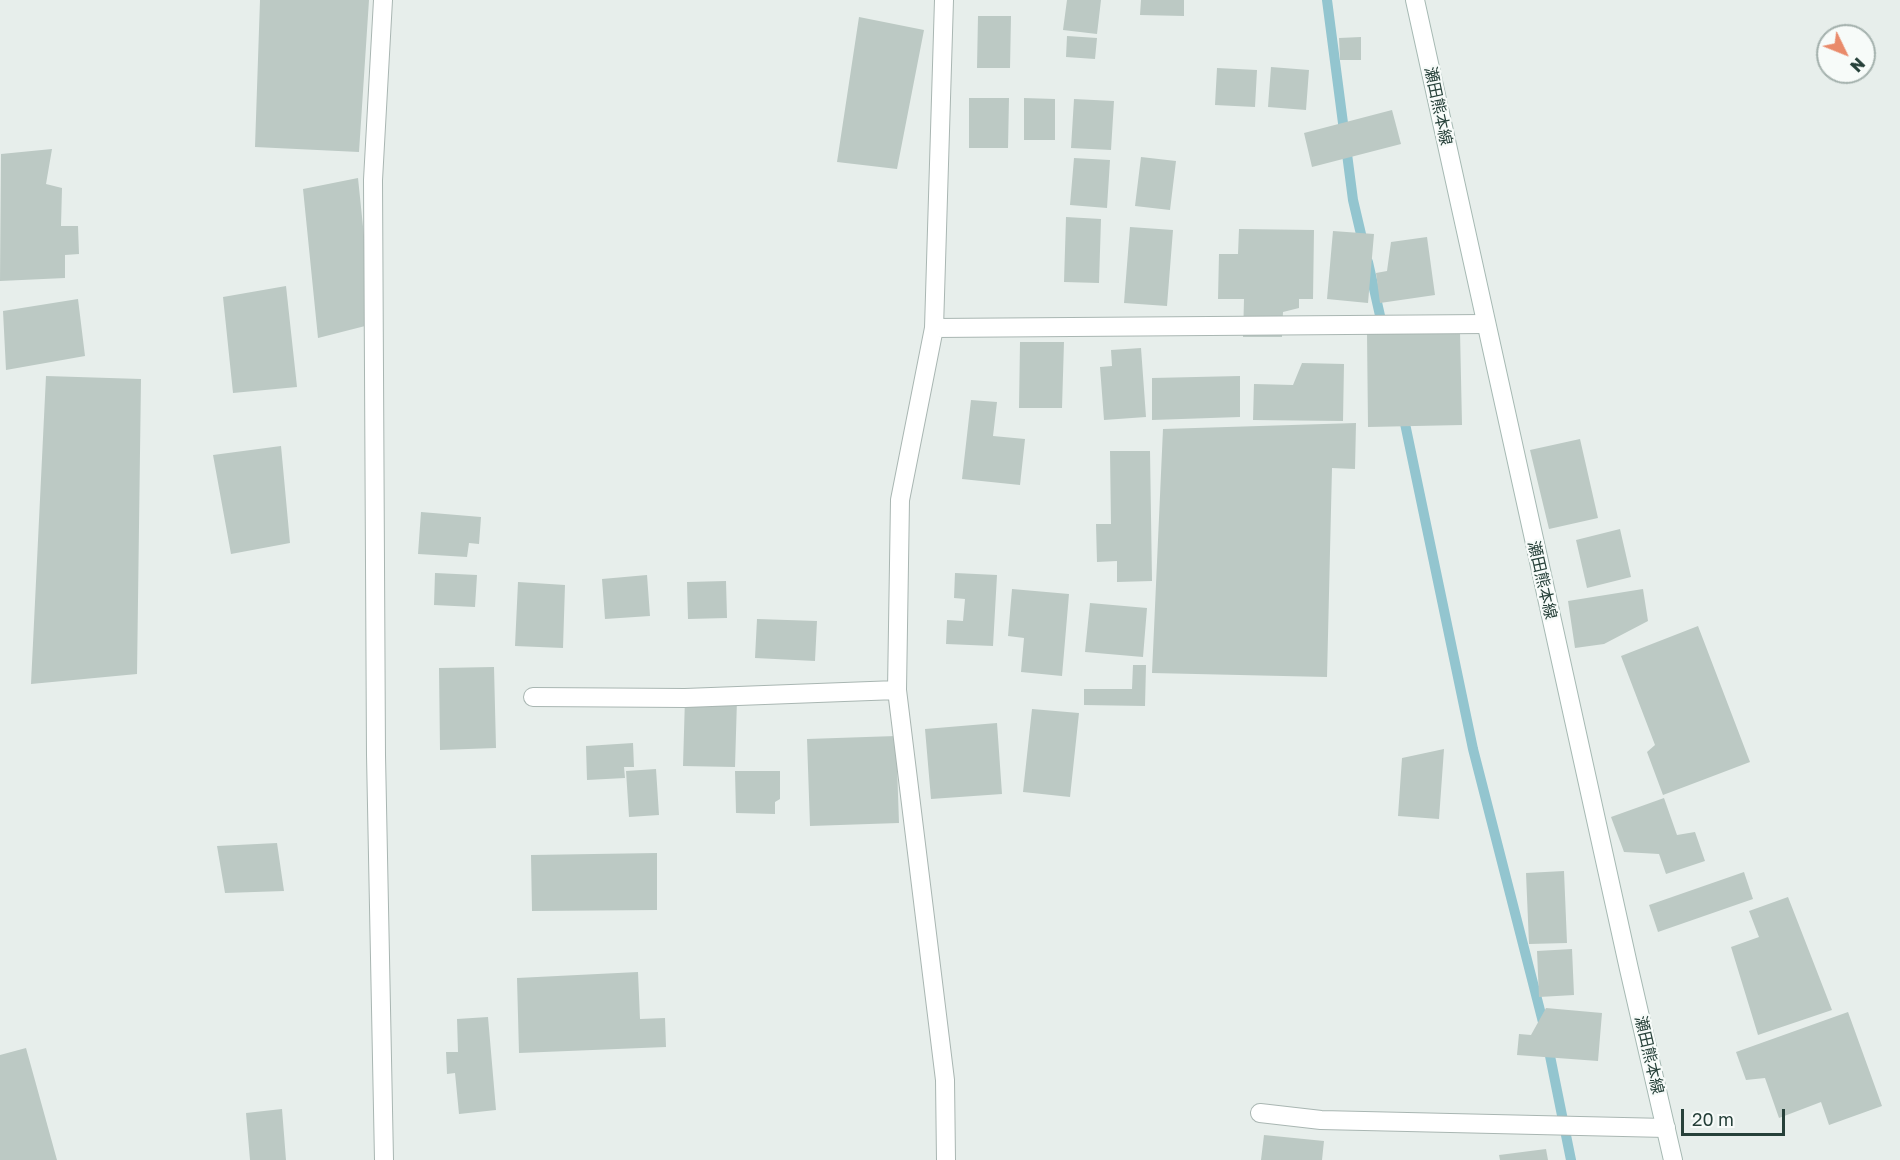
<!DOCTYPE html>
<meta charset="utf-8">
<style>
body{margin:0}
#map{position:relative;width:1900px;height:1160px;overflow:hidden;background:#e7eeeb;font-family:"Golos Text",sans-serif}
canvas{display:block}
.north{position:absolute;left:1816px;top:24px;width:60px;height:60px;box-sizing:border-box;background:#f7fbf9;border:2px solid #a3b0ac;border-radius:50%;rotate:133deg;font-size:16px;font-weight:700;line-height:24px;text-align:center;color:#264039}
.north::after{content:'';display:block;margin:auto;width:21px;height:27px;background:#e98a6a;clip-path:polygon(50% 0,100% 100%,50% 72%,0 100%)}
.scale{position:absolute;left:1681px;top:1109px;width:104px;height:27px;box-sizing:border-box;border:3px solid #264039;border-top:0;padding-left:8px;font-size:18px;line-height:21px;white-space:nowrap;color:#264039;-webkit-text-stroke:4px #f7fbf9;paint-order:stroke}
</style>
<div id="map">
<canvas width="1900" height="1160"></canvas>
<div class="north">N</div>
<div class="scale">20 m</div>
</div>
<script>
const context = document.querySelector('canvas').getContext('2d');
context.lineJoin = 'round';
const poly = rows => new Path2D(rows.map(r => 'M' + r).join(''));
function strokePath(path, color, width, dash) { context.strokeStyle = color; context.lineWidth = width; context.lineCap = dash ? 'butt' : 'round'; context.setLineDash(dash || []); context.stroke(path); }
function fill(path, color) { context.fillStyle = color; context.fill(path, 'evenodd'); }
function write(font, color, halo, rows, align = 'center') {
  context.font = font + ' "Golos Text","Noto Sans JP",sans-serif'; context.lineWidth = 4.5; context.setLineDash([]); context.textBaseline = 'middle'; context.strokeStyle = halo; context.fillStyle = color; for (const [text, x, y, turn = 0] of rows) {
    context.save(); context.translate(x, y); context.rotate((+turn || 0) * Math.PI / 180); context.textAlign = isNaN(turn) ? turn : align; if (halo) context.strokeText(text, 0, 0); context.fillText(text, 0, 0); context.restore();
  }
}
const stream = poly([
 [1327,0,1353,200,1364,247],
 [1368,262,1383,329],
 [1403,414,1473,749,1545,1030],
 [1548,1046,1571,1160]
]);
const building = poly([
 [260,0,369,0,359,152,255,147],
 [1067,0,1101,0,1097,34,1063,30],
 [1141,0,1184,0,1184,16,1140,15],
 [978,16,1011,16,1010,68,977,68],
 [859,17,924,30,897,169,837,162],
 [1067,36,1097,38,1095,59,1066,57],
 [1361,37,1361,60,1340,60,1339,38],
 [1271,67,1309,70,1306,110,1268,107],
 [1217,68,1257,70,1255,107,1215,105],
 [969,98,1009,98,1008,148,969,148],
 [1024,98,1055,99,1055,140,1024,140],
 [1074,99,1114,101,1111,150,1071,148],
 [1392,110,1401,144,1312,167,1304,133],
 [52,149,46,184,62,188,61,226,78,226,79,254,65,255,65,278,0,281,1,154],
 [1141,157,1176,161,1170,210,1135,206],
 [1074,158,1110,160,1107,208,1070,205],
 [358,178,373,324,318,338,303,189],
 [1066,217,1101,219,1099,283,1064,282],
 [1130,227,1173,230,1167,306,1124,303],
 [1239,229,1314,230,1313,299,1299,299,1299,308,1283,312,1282,337,1243,337,1244,299,1218,299,1219,254,1238,254],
 [1333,231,1374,234,1368,303,1327,299],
 [1427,237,1435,295,1380,303,1376,273,1387,271,1391,242],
 [286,286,297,387,233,393,223,297],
 [78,299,85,356,6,370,3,311],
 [1460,331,1462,425,1368,427,1367,333],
 [1020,342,1064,342,1062,408,1019,408],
 [1141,348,1146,417,1104,420,1100,367,1112,366,1111,350],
 [1302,363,1344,364,1343,421,1253,420,1254,384,1293,385],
 [46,376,141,379,137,674,31,684],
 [1240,376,1240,417,1152,420,1152,378],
 [971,400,997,402,993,436,1025,439,1020,485,962,479],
 [1356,423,1355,469,1332,468,1327,677,1152,673,1163,429],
 [1580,439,1598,518,1549,529,1530,450],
 [281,446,290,543,231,554,213,455],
 [1110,451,1150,451,1152,581,1117,582,1117,561,1097,562,1096,524,1111,524],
 [421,512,481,517,479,544,469,543,467,557,418,554],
 [1620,529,1631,577,1587,588,1576,540],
 [435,573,477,575,475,607,434,605],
 [955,573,997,575,993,646,946,644,947,620,963,621,965,599,954,598],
 [647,575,650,616,605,619,602,579],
 [726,581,727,618,688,619,687,582],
 [518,582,565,585,563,648,515,646],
 [1012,589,1069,594,1062,676,1021,672,1024,638,1008,636],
 [1643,589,1648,621,1604,644,1575,648,1568,601],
 [1090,603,1147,608,1143,657,1085,652],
 [757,619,817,621,815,661,755,658],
 [1698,626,1750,762,1663,795,1647,752,1655,745,1621,656],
 [1133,665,1146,665,1145,706,1084,705,1084,689,1132,689],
 [494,667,496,748,440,750,439,668],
 [685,698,737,699,735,767,683,766],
 [1032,709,1079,713,1070,797,1023,792],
 [997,723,1002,794,931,799,925,729],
 [896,736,899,823,810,826,807,739],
 [633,743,634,767,624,767,625,778,587,780,586,746],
 [1444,749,1439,819,1398,816,1402,758],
 [656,769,659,815,629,817,626,771],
 [735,771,780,771,780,799,775,802,775,814,736,813],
 [1664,798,1677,835,1695,832,1705,861,1666,874,1659,854,1624,852,1611,817],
 [277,843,284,891,225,893,217,846],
 [657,853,657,910,532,911,531,855],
 [1564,871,1567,943,1529,944,1526,873],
 [1744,872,1753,899,1658,932,1649,905],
 [1788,897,1832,1010,1758,1035,1731,947,1759,937,1749,911],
 [1572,949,1574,995,1539,997,1537,951],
 [638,972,640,1019,665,1018,666,1047,519,1053,517,978],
 [1546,1008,1602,1013,1598,1061,1517,1055,1519,1034,1531,1035],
 [1848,1012,1882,1106,1829,1125,1821,1102,1779,1118,1765,1078,1746,1080,1736,1052],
 [488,1017,496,1110,459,1114,455,1073,447,1074,446,1052,458,1052,457,1019],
 [26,1048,57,1160,0,1160,0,1055],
 [282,1109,286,1160,250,1160,246,1113],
 [1264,1135,1324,1141,1322,1160,1261,1160],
 [1546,1149,1548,1160,1500,1160,1499,1155]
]);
const minor = poly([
 [383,0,373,180,376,755,384,1160],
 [944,0,934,328,900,500,897,690,945,1080,946,1160],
 [934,328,1485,324],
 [533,697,685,698,897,690],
 [1260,1113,1321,1120,1666,1128]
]);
const secondary = poly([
 [1415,0,1629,969,1673,1160]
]);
const streetNames = [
 ["瀬田熊本線",1438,106,78],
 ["瀬田熊本線",1542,580,77],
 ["瀬田熊本線",1649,1055,77]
];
strokePath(stream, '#93c5cf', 10);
fill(building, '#bcc9c4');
strokePath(minor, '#a9b6b2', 20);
strokePath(secondary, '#a6b9b3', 20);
strokePath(minor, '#fff', 18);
strokePath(secondary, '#fff', 18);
write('16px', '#264039', '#f7fbf9', streetNames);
</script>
